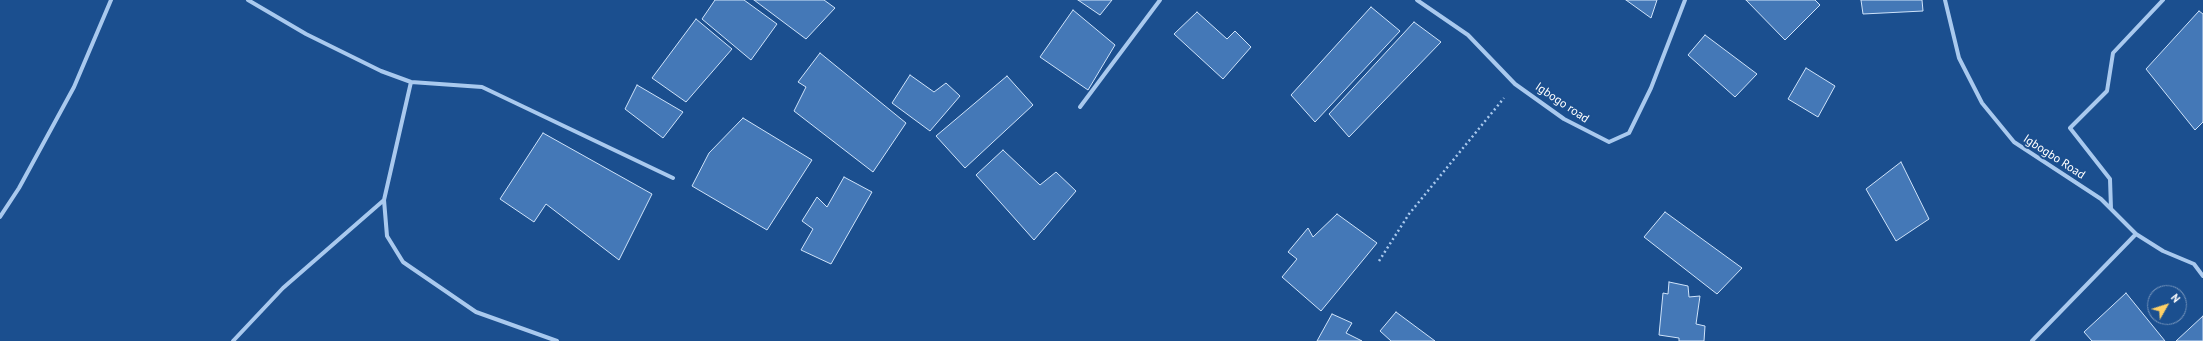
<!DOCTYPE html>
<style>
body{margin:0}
#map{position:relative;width:2203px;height:341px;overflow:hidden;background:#1b4f8f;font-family:"PT Sans",sans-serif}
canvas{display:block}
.north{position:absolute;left:2147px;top:285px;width:40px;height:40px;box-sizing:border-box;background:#1b4f8f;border:1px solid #7695bc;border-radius:50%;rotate:51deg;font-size:11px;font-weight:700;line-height:16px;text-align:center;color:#fff}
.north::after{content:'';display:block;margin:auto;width:14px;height:18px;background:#ffd166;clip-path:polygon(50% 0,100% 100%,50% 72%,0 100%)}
</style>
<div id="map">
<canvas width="2203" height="341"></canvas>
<div class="north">N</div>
</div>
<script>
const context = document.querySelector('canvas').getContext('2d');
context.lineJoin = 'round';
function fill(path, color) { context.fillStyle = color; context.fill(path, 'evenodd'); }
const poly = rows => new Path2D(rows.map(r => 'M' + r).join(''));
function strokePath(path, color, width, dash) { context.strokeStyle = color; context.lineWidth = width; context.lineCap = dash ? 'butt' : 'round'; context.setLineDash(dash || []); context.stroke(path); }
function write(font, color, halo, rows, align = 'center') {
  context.font = font + ' "PT Sans",sans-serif'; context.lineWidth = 4; context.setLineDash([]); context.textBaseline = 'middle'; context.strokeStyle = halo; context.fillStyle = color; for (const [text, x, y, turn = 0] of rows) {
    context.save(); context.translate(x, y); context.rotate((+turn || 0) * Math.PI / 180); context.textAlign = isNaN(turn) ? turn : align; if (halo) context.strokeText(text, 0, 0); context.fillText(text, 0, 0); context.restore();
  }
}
const building = poly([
 [715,0,744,0,777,24,751,60,702,19,715,0],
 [754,0,824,0,835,8,806,39,754,0],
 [1078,0,1112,0,1100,15,1078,0],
 [1626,0,1657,0,1651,18,1626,0],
 [1746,0,1815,0,1820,5,1785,40,1746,0],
 [1861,0,1922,0,1923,11,1863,14,1861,0],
 [1371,7,1400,31,1315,122,1291,95,1371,7],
 [1073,10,1115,45,1088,90,1040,57,1073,10],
 [2199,11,2203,14,2203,122,2195,130,2146,69,2199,11],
 [1197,12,1227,39,1235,31,1251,47,1223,79,1174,34,1197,12],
 [696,19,732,49,686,102,652,78,696,19],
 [1414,22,1441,42,1349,137,1329,114,1414,22],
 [1705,35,1757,74,1735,97,1688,55,1705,35],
 [820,53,906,123,873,172,794,111,806,87,798,82,820,53],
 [1806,68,1835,86,1818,117,1788,99,1806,68],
 [910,75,934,92,946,83,960,96,930,131,892,103,910,75],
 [1007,76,1033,105,965,168,936,136,1007,76],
 [637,85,683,112,663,138,625,109,637,85],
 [743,118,812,160,767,230,692,186,709,153,743,118],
 [543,133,652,194,619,260,546,204,534,222,500,199,543,133],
 [1003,150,1040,185,1056,172,1076,191,1034,240,976,175,1003,150],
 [1901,162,1929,219,1896,241,1866,189,1901,162],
 [844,177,872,192,831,264,801,250,813,229,802,221,817,197,827,207,844,177],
 [1665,212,1742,268,1717,294,1644,237,1665,212],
 [1337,214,1377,243,1321,311,1282,277,1297,259,1288,252,1308,228,1313,237,1337,214],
 [1669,282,1688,286,1689,297,1700,296,1696,324,1705,326,1704,341,1679,341,1679,338,1659,335,1663,293,1668,294,1669,282],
 [2126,293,2165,341,2092,341,2084,332,2126,293],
 [1396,312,1435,341,1391,341,1380,331,1396,312],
 [1332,314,1352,323,1346,333,1362,341,1317,341,1332,314],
 [2203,316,2203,341,2176,341,2203,316]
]);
const path = poly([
 [1379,261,1409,214,1504,98]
]);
const street = poly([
 [248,0,306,34,381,71,411,82,482,87,673,178],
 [1417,0,1468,35,1515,84,1564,119,1609,142,1629,133,1651,88,1685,0],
 [1945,0,1959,58,1982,103,2014,142,2101,199,2136,234,2163,251,2194,264,2203,276],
 [411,82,384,200,387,236,403,262,476,312,557,341],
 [1080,107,1160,0],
 [2111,209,2110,179,2070,128,2107,91,2113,53,2163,0],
 [0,217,19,188,74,87,111,0],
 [233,341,283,288,384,200],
 [2032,341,2136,234]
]);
const streetNames = [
 ["Igbogo road",1562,103,34],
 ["Igbogbo Road",2054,157,33]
];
fill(building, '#4478b7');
strokePath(building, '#cfe3fa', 1);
strokePath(path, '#a9c9ee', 2.5, [2, 3]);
strokePath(street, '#a9c9ee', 4);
write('12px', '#fff', '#1b4f8f', streetNames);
</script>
